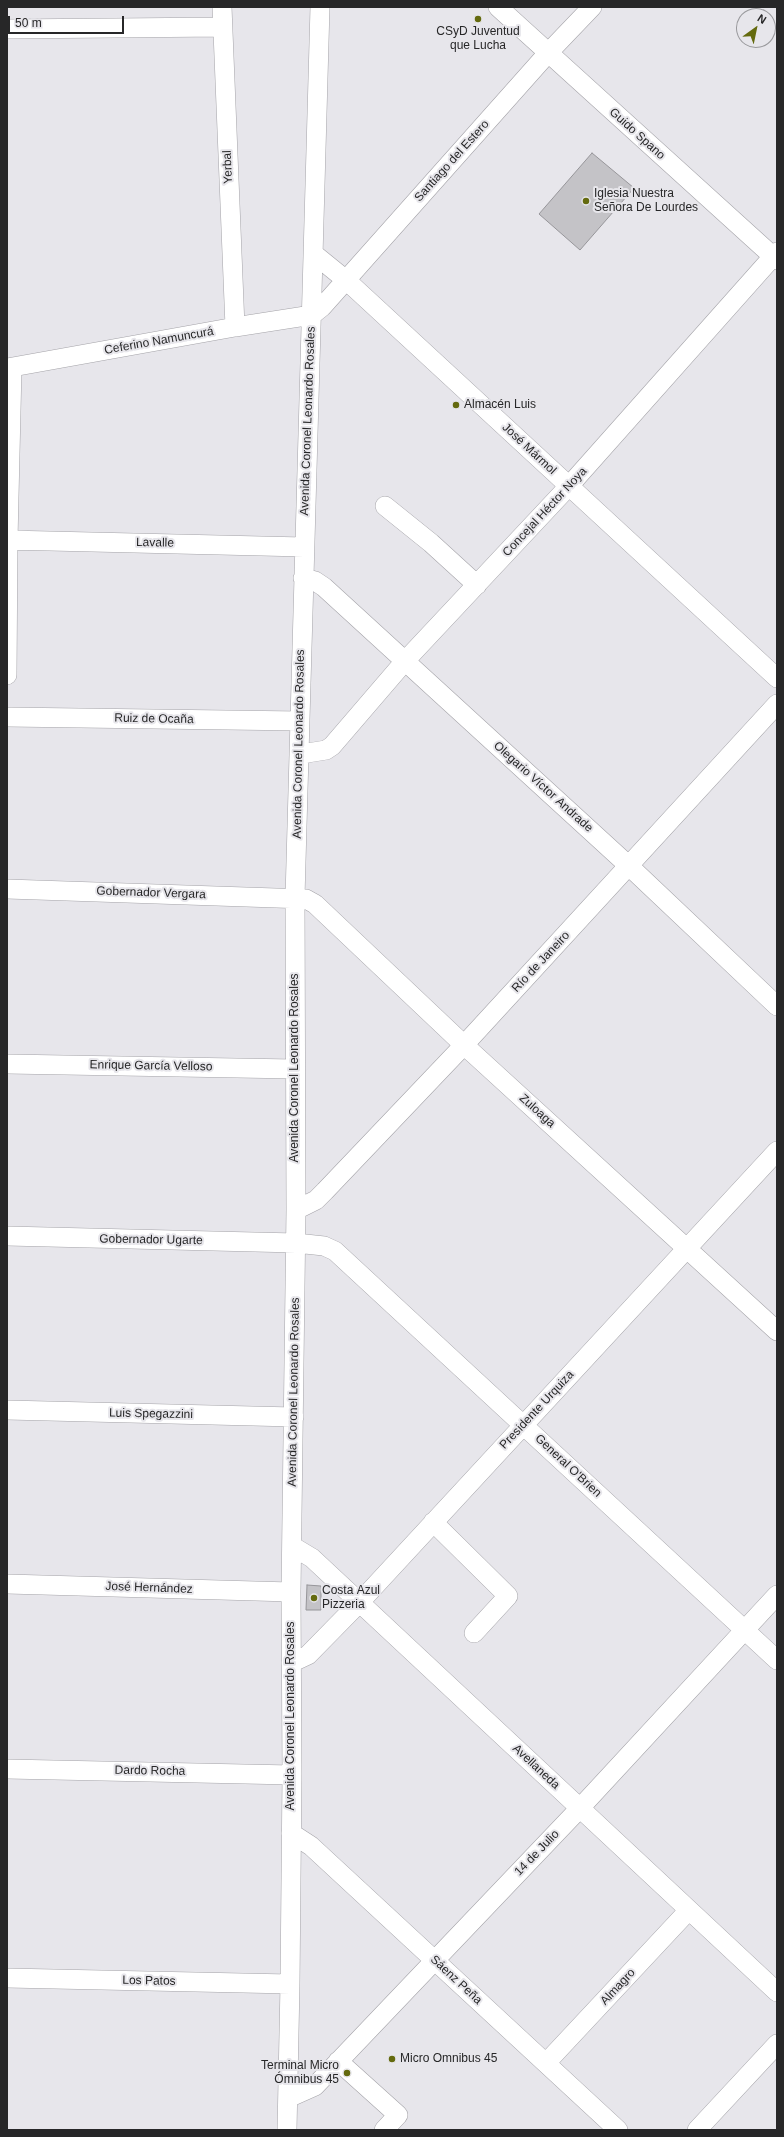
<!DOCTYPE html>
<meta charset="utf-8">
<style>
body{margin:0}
#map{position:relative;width:784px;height:2137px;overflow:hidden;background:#e7e6eb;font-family:Arial,sans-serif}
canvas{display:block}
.frame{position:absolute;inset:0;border:8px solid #272728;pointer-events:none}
.north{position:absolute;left:736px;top:8px;width:40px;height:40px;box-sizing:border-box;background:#e7e6eb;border:1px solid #9a9a9d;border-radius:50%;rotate:33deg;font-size:11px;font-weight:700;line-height:16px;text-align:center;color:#272728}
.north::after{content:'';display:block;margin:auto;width:14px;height:18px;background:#646a0e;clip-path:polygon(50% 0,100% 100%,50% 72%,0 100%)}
.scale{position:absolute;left:8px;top:16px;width:116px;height:18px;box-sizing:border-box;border:2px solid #272728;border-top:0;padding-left:5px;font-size:12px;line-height:14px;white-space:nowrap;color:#272728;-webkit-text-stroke:3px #e7e6eb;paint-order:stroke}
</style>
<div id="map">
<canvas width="784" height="2137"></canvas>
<div class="frame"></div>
<div class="north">N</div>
<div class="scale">50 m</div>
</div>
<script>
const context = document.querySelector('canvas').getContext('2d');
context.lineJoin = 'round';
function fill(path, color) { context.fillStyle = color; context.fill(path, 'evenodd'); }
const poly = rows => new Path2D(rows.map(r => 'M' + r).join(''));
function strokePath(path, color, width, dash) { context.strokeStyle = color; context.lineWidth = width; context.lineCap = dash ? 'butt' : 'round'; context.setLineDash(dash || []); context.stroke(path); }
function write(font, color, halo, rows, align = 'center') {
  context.font = font + ' Arial,sans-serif'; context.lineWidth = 4; context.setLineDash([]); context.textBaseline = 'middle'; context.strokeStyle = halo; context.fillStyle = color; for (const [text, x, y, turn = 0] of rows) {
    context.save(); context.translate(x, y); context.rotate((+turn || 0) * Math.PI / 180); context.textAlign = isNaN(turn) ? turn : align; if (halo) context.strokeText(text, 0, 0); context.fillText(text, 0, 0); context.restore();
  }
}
const building = poly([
 [592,153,634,188,580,250,539,214,592,153],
 [307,1585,321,1586,321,1610,306,1610,307,1585]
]);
const minor = poly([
 [222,7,235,327],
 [498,7,777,260],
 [7,29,222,27],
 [314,254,346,280,777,678],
 [312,315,322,307,548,53,592,7],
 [7,368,235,327,312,315],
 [385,506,431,543,477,585],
 [7,540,304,547],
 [303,578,315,581,324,587,629,866,777,1006],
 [7,675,8,540,12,368],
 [7,717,300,721],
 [301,754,326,750,332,746,405,661,569,486,777,252],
 [7,889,306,899,315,904,464,1045,777,1331],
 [7,1064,294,1069],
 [296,1210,316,1200,325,1191,464,1045,777,704],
 [7,1236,296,1243,324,1246,335,1251,777,1660],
 [7,1410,294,1417],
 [433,1522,508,1596,474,1633],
 [292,1546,312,1558,777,1992],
 [7,1584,291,1592],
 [291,1663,308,1655,359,1603,777,1151],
 [7,1769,292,1775],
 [291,1833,311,1846,618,2130],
 [7,1978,290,1984],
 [338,2061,398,2115,384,2130],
 [546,2063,689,1910],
 [288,2098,315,2086,580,1808,777,1595],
 [287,2130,290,1984,292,1775,291,1592,296,1210,295,897,320,7],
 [697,2130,777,2044]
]);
const markers = [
 [478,19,4,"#646a0e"],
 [586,201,4,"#646a0e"],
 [456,405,4,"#646a0e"],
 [314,1598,4,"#646a0e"],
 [392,2059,4,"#646a0e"],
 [347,2073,4,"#646a0e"]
];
const poiNames = [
 ["CSyD Juventud",478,32,"center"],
 ["que Lucha",478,46,"center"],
 ["Iglesia Nuestra",594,194],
 ["Señora De Lourdes",594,208],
 ["Almacén Luis",464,405],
 ["Costa Azul",322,1591],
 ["Pizzeria",322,1605],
 ["Micro Omnibus 45",400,2059],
 ["Terminal Micro",339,2066,"right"],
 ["Ómnibus 45",339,2080,"right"]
];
const streetNames = [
 ["Guido Spano",637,134,42],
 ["Santiago del Estero",452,161,-48],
 ["Yerbal",228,167,-92],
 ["Ceferino Namuncurá",159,341,-10],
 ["Avenida Coronel Leonardo Rosales",308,421,-88],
 ["José Mármol",529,449,43],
 ["Concejal Héctor Noya",545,512,-47],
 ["Lavalle",155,543,1],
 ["Ruiz de Ocaña",154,719,1],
 ["Avenida Coronel Leonardo Rosales",299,744,-89],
 ["Olegario Víctor Andrade",543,787,42],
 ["Gobernador Vergara",151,893,2],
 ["Río de Janeiro",541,962,-47],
 ["Enrique García Velloso",151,1066,1],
 ["Avenida Coronel Leonardo Rosales",295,1068,-90],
 ["Zuloaga",537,1111,42],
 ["Gobernador Ugarte",151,1240,1],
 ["Avenida Coronel Leonardo Rosales",294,1392,-89],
 ["Presidente Urquiza",537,1410,-47],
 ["Luis Spegazzini",151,1414,1],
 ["General O'Brien",568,1466,43],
 ["José Hernández",149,1588,2],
 ["Avenida Coronel Leonardo Rosales",291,1716,-90],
 ["Avellaneda",536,1767,43],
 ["Dardo Rocha",150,1771,1],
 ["14 de Julio",537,1853,-46],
 ["Sáenz Peña",456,1980,43],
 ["Los Patos",149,1981,1],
 ["Almagro",618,1987,-47]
];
fill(building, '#c4c3c7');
strokePath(building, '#969599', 1);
strokePath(minor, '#a4a3a8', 20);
strokePath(minor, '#fff', 19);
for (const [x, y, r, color] of markers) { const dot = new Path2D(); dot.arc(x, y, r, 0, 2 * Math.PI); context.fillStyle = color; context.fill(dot); strokePath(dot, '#e7e6eb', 1.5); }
write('12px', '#272728', '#e7e6eb', poiNames, 'left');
write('12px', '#272728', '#e7e6eb', streetNames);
</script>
